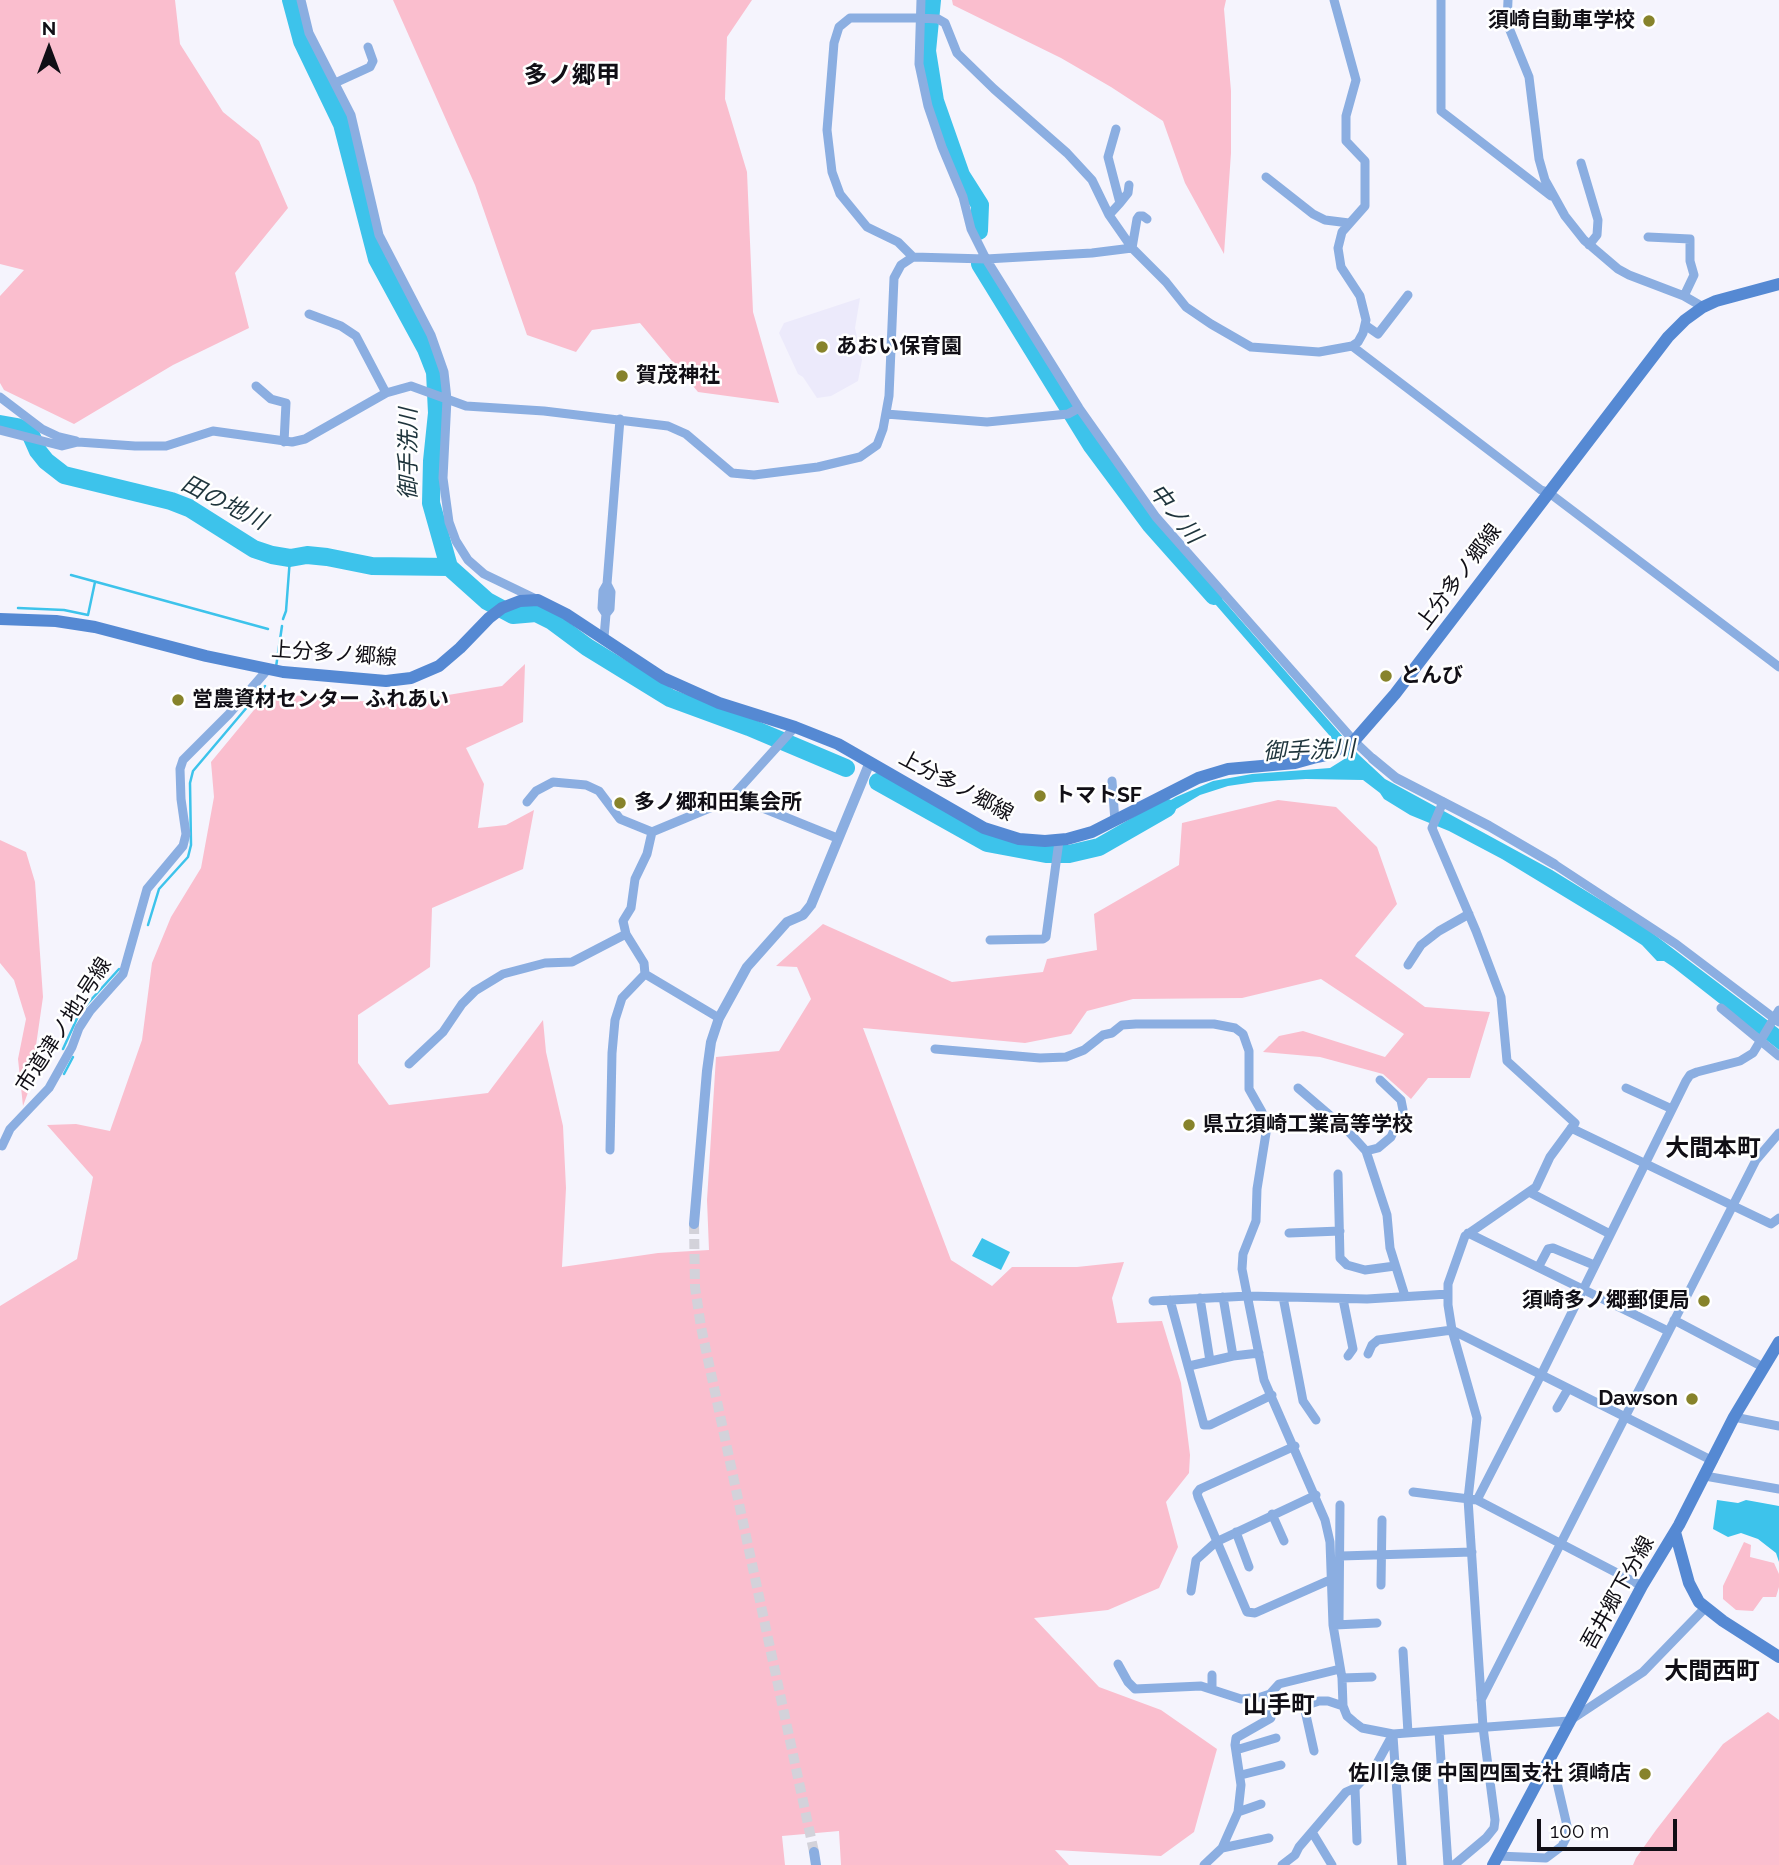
<!DOCTYPE html>
<meta charset="utf-8">
<style>
body{margin:0}
#map{position:relative;width:1779px;height:1865px;overflow:hidden;background:#f5f4fd;font-family:Raleway,sans-serif}
canvas{display:block}
.north{position:absolute;left:14px;top:14px;width:70px;height:70px;-webkit-text-stroke:5px #fff;paint-order:stroke;rotate:0deg;font-size:19px;font-weight:700;line-height:28px;text-align:center;color:#110f16}
.north::after{content:'';display:block;margin:auto;width:24px;height:32px;background:#110f16;clip-path:polygon(50% 0,100% 100%,50% 72%,0 100%)}
.scale{position:absolute;left:1537px;top:1819px;width:140px;height:32px;box-sizing:border-box;border:4px solid #110f16;border-top:0;padding-left:9px;font-size:21px;line-height:24px;white-space:nowrap;color:#110f16;-webkit-text-stroke:5px #fff;paint-order:stroke}
</style>
<div id="map">
<canvas width="1779" height="1865"></canvas>
<div class="north">N</div>
<div class="scale">100 m</div>
</div>
<script>
const context = document.querySelector('canvas').getContext('2d');
context.lineJoin = 'round';
function fill(path, color) { context.fillStyle = color; context.fill(path, 'evenodd'); }
const poly = rows => new Path2D(rows.map(r => 'M' + r).join(''));
function strokePath(path, color, width, dash) { context.strokeStyle = color; context.lineWidth = width; context.lineCap = dash ? 'butt' : 'round'; context.setLineDash(dash || []); context.stroke(path); }
function write(font, color, halo, rows, align = 'center') {
  context.font = font + ' Raleway,"Noto Sans JP",sans-serif'; context.lineWidth = 5; context.setLineDash([]); context.textBaseline = 'middle'; context.strokeStyle = halo; context.fillStyle = color; for (const [text, x, y, turn = 0] of rows) {
    context.save(); context.translate(x, y); context.rotate((+turn || 0) * Math.PI / 180); context.textAlign = isNaN(turn) ? turn : align; if (halo) context.strokeText(text, 0, 0); context.fillText(text, 0, 0); context.restore();
  }
}
const built = poly([
 [860,298,855,328,862,360,858,381,831,396,817,398,803,377,798,374,779,333,784,323]
]);
const green = poly([
 [0,0,175,0,180,44,223,112,259,141,288,208,235,273,249,328,173,365,74,424,4,390,0,383,0,296,24,270,0,264],
 [393,0,752,0,727,37,725,99,747,172,753,312,779,403,698,392,640,323,592,330,576,352,527,335,475,185],
 [952,0,1226,0,1224,9,1231,91,1231,153,1224,254,1185,183,1163,121,1111,87,1061,58,953,5],
 [525,664,523,722,466,748,484,784,478,828,506,825,534,810,523,869,432,908,430,967,358,1015,358,1063,389,1105,488,1093,543,1020,546,1052,563,1126,566,1188,562,1267,658,1253,709,1250,707,1200,716,1057,779,1051,811,999,797,967,776,966,823,924,952,982,1043,972,1047,959,1097,950,1094,914,1179,865,1182,823,1278,800,1336,807,1377,847,1397,904,1355,956,1425,1007,1490,1012,1470,1078,1428,1078,1411,1099,1383,1074,1320,1057,1263,1052,1279,1036,1303,1031,1385,1057,1404,1034,1321,979,1242,998,1133,999,1087,1011,1071,1034,1025,1043,863,1028,951,1260,992,1286,1012,1267,1077,1267,1124,1262,1112,1298,1117,1323,1162,1321,1181,1383,1190,1455,1189,1473,1166,1502,1178,1547,1159,1588,1108,1610,1034,1618,1099,1687,1161,1710,1217,1749,1194,1832,1161,1856,1055,1850,1069,1865,841,1865,839,1831,782,1836,785,1865,0,1865,0,1306,77,1259,93,1177,47,1125,76,1124,110,1131,142,1040,152,963,171,917,201,868,214,797,211,762,268,693,394,704,502,686],
 [0,840,26,852,35,882,43,997,30,1087,23,1106,18,1059,26,1019,14,980,0,963],
 [1744,1542,1751,1545,1750,1557,1774,1563,1779,1574,1779,1587,1776,1597,1763,1597,1753,1611,1736,1610,1723,1599,1723,1586],
 [1768,1712,1779,1720,1779,1865,1633,1865,1636,1858,1656,1830,1723,1744]
]);
const water = poly([
 [1203,577,1358,754,1385,779,1552,870,1643,926,1779,1029,1779,1050,1673,967,1664,961,1657,961,1642,945,1614,927,1502,859,1449,831,1410,815,1384,799,1380,793,1363,780,1306,779,1255,782,1228,786,1200,795,1151,824,1145,815,1176,797,1213,781,1252,774,1330,768,1346,758,1329,735,1196,582],
 [982,1238,1010,1252,1001,1270,972,1256],
 [1717,1500,1738,1503,1746,1500,1779,1506,1779,1562,1776,1553,1758,1539,1741,1533,1728,1537,1713,1529]
]);
const stream = poly([
 [71,575,268,629],
 [18,608,64,610,88,615,95,582],
 [283,619,286,611,290,558],
 [276,667,282,626],
 [148,925,159,889,188,857,191,845,190,783,193,771,265,686],
 [63,1049,80,1012,119,969],
 [64,1074,73,1057]
]);
const river = poly([
 [291,0,302,41,342,124,377,259,426,349,435,372,437,413,432,461,431,503,449,567,487,601,513,615,536,613,552,621,587,647,670,698,749,727,846,768],
 [932,0,927,51,935,101,961,175,980,205,979,231],
 [980,264,1092,446,1150,524,1214,596],
 [0,424,17,427,30,433,38,451,46,461,64,475,171,501,189,508,254,549,272,555,290,558,307,555,327,557,372,566,449,567],
 [878,782,987,843,1046,854,1069,854,1099,847,1167,808]
]);
const tertiaryTunnel = poly([
 [694,1224,695,1287,701,1327,814,1852]
]);
const minor = poly([
 [301,0,309,33,351,115,379,235,431,335,444,372,447,399,443,478,449,522,456,541,468,560,484,574,536,599],
 [921,0,919,64,928,106,942,147,963,197,971,229,986,259,1079,408,1156,517,1354,741,1373,759],
 [1441,0,1441,111,1551,196],
 [1508,0,1507,23,1529,77,1539,159,1545,180,1565,216,1584,240,1618,269,1629,275,1684,296,1703,307],
 [335,83,370,67,373,61,368,47],
 [1581,163,1598,220,1597,235,1589,245],
 [1266,177,1313,214,1325,220,1349,223],
 [1120,203,1128,193,1129,185],
 [1109,215,1120,203,1108,157,1116,129],
 [1648,237,1690,239,1690,261,1694,275,1684,296],
 [1132,248,1137,219,1139,216,1143,216,1147,219],
 [913,257,898,242,867,227,840,194,832,172,827,130,834,43,839,27,850,18,919,18,938,19,945,23,957,53,994,89,1067,153,1092,180,1109,215,1132,248,1166,282,1186,307,1211,324,1251,347,1319,352,1352,346,1358,342,1363,333,1366,320,1360,296,1341,267,1338,248,1342,232,1365,206,1365,161,1346,141,1346,116,1356,80,1334,0],
 [309,314,341,326,356,336,386,393],
 [1365,325,1378,334,1408,295],
 [1352,346,1541,490,1548,492,1779,667],
 [256,386,271,399,286,403,284,442],
 [0,397,42,429,59,437,76,441],
 [886,414,987,422,1068,414,1079,408],
 [0,430,62,446,78,442,135,446,166,446,213,431,292,442,305,439,386,393,411,386,466,406,544,411,668,426,686,434,732,473,754,475,818,467,860,457,877,445,883,429,889,396,894,278,901,265,913,257,986,259,1092,253,1132,248],
 [606,614,602,608,603,591,607,584,620,419],
 [604,637,606,614,610,609,611,592,607,584],
 [1112,781,1115,821],
 [733,796,837,838],
 [527,802,536,791,553,782,586,785,599,791,620,819,652,832],
 [1443,802,1432,828,1476,931,1501,997,1507,1061,1575,1123,1550,1157,1536,1187,1465,1236,1448,1284,1448,1305,1452,1330,1477,1418,1468,1499,1483,1727,1495,1820,1494,1828,1486,1838,1454,1865],
 [1554,864,1676,944,1779,1022],
 [990,940,1043,939,1046,937,1059,841],
 [1408,965,1421,945,1439,931,1469,914],
 [645,974,719,1018],
 [1721,1008,1779,1056],
 [935,1049,1040,1058,1066,1057,1084,1050,1103,1035,1112,1033,1122,1025,1136,1024,1214,1024,1235,1028,1243,1034,1249,1051,1249,1089,1262,1112,1266,1133,1257,1189,1256,1221,1243,1254,1242,1269,1264,1380,1325,1520,1330,1542,1333,1625,1342,1678,1343,1706,1347,1716,1354,1722,1362,1728,1393,1734,1569,1721,1643,1672,1705,1608],
 [409,1064,443,1032,462,1004,475,991,503,974,545,963,572,962,626,934],
 [1298,1088,1348,1131,1366,1151,1387,1215,1390,1248,1405,1296],
 [1626,1088,1672,1109],
 [1571,1128,1771,1224,1779,1218],
 [2,1146,10,1129,49,1088,72,1047,79,1028,90,1011,123,974,147,889,183,846,186,834,181,799,180,769,183,760,229,714,268,669],
 [610,1150,612,1053,615,1020,622,998,645,974,644,963,626,934,623,921,631,908,635,879,647,854,652,832,729,800,795,727],
 [1366,1151,1378,1148,1391,1137,1403,1110,1401,1100,1380,1080],
 [1338,1174,1340,1258,1347,1265,1365,1270,1395,1266],
 [1529,1192,1610,1234],
 [1289,1233,1340,1231],
 [1468,1233,1668,1331],
 [1539,1266,1548,1249,1553,1248,1594,1265],
 [1223,1297,1233,1356],
 [1283,1297,1303,1401,1316,1420],
 [1200,1298,1210,1361],
 [1343,1299,1353,1349,1348,1356],
 [1170,1300,1204,1425,1210,1425,1272,1395],
 [1153,1301,1248,1296,1367,1299,1448,1294],
 [1674,1320,1763,1367],
 [1368,1354,1372,1345,1378,1340,1452,1330,1713,1461],
 [1189,1366,1233,1356,1259,1353],
 [1557,1408,1568,1389],
 [1734,1417,1779,1426],
 [1295,1446,1200,1489,1197,1493,1198,1497,1247,1612,1255,1613,1332,1579],
 [1705,1476,1779,1489],
 [1413,1492,1477,1500,1642,1586],
 [1477,1500,1541,1375,1686,1081,1690,1075,1697,1072,1740,1061,1753,1053,1779,1010],
 [1272,1514,1284,1541],
 [1236,1532,1249,1567],
 [1341,1556,1472,1552],
 [1381,1585,1382,1520],
 [1191,1591,1196,1560,1216,1542,1316,1495],
 [1339,1622,1340,1505],
 [1335,1625,1377,1623],
 [1403,1651,1408,1733],
 [1118,1664,1128,1682,1135,1689,1201,1686,1241,1699,1261,1697,1270,1694,1279,1684,1340,1669],
 [1212,1675,1212,1689],
 [1342,1678,1372,1677],
 [1481,1700,1756,1160,1779,1133],
 [1439,1731,1448,1865],
 [1393,1736,1402,1865],
 [1236,1750,1276,1738],
 [1314,1751,1304,1706,1319,1701,1328,1701,1343,1706],
 [1241,1775,1281,1765],
 [1355,1788,1357,1841],
 [1238,1812,1261,1804],
 [1312,1832,1332,1865],
 [1222,1848,1269,1838],
 [1498,1856,1546,1858,1562,1846,1566,1838,1568,1830,1551,1757],
 [1204,1865,1222,1848,1238,1812,1241,1785,1235,1745,1236,1738,1271,1718,1270,1694],
 [1282,1865,1295,1855,1299,1847,1346,1792,1355,1788,1375,1767,1393,1734]
]);
const tertiary = poly([
 [1373,759,1396,778,1489,826,1554,864],
 [694,1224,707,1071,711,1042,719,1018,747,967,787,922,803,915,811,905,870,762],
 [814,1852,816,1865]
]);
const secondary = poly([
 [0,619,56,621,95,627,206,656,283,672,386,681,411,678,439,666,460,648,489,618,502,608,520,601,538,600,566,614,663,678,719,703,795,727,838,744,984,828,1019,839,1045,841,1067,839,1092,832,1198,778,1228,769,1295,763,1313,758,1327,755,1354,741,1395,694,1668,337,1685,320,1703,307,1716,301,1779,284],
 [1675,1532,1689,1583,1699,1602,1723,1621,1779,1657],
 [1493,1865,1642,1586,1679,1525,1734,1417,1779,1342]
]);
const markers = [
 [1649,21,7,"#87832b"],
 [822,347,7,"#87832b"],
 [622,376,7,"#87832b"],
 [1386,676,7,"#87832b"],
 [178,700,7,"#87832b"],
 [1040,796,7,"#87832b"],
 [620,803,7,"#87832b"],
 [1189,1125,7,"#87832b"],
 [1704,1301,7,"#87832b"],
 [1692,1399,7,"#87832b"],
 [1645,1774,7,"#87832b"]
];
const poiNames = [
 ["須崎自動車学校",1635,21,"right"],
 ["あおい保育園",836,347],
 ["賀茂神社",636,376],
 ["とんび",1400,676],
 ["営農資材センター ふれあい",192,700],
 ["トマトSF",1054,796],
 ["多ノ郷和田集会所",634,803],
 ["県立須崎工業高等学校",1203,1125],
 ["須崎多ノ郷郵便局",1690,1301,"right"],
 ["Dawson",1678,1399,"right"],
 ["佐川急便 中国四国支社 須崎店",1631,1774,"right"]
];
const streetNames = [
 ["上分多ノ郷線",1459,577,-53],
 ["上分多ノ郷線",334,654,4],
 ["上分多ノ郷線",956,786,28],
 ["市道津ノ地1号線",64,1025,-57],
 ["吾井郷下分線",1618,1593,-61]
];
const waterNames = [
 ["御手洗川",409,454,-90],
 ["田の地川",224,503,27],
 ["中ノ川",1175,514,51],
 ["御手洗川",1309,751,-2]
];
const quarterNames = [
 ["多ノ郷甲",572,76],
 ["大間本町",1713,1149],
 ["大間西町",1712,1672],
 ["山手町",1279,1706]
];
fill(built, '#eceafb');
fill(green, '#fabece');
fill(water, '#3dc3eb');
strokePath(stream, '#3dc3eb', 2.5);
strokePath(river, '#3dc3eb', 18);
strokePath(tertiaryTunnel, '#d3d2da', 10, [10, 5]);
strokePath(minor, '#8baee1', 9);
strokePath(tertiary, '#8baee1', 10);
strokePath(secondary, '#5589d3', 12);
for (const [x, y, r, color] of markers) { const dot = new Path2D(); dot.arc(x, y, r, 0, 2 * Math.PI); context.fillStyle = color; context.fill(dot); strokePath(dot, '#fff', 2.5); }
write('bold 21px', '#110f16', '#fff', poiNames, 'left');
write('21px', '#110f16', '#fff', streetNames);
write('italic 23px', '#1e343c', '#fff', waterNames);
write('bold 24px', '#110f16', '#fff', quarterNames);
</script>
